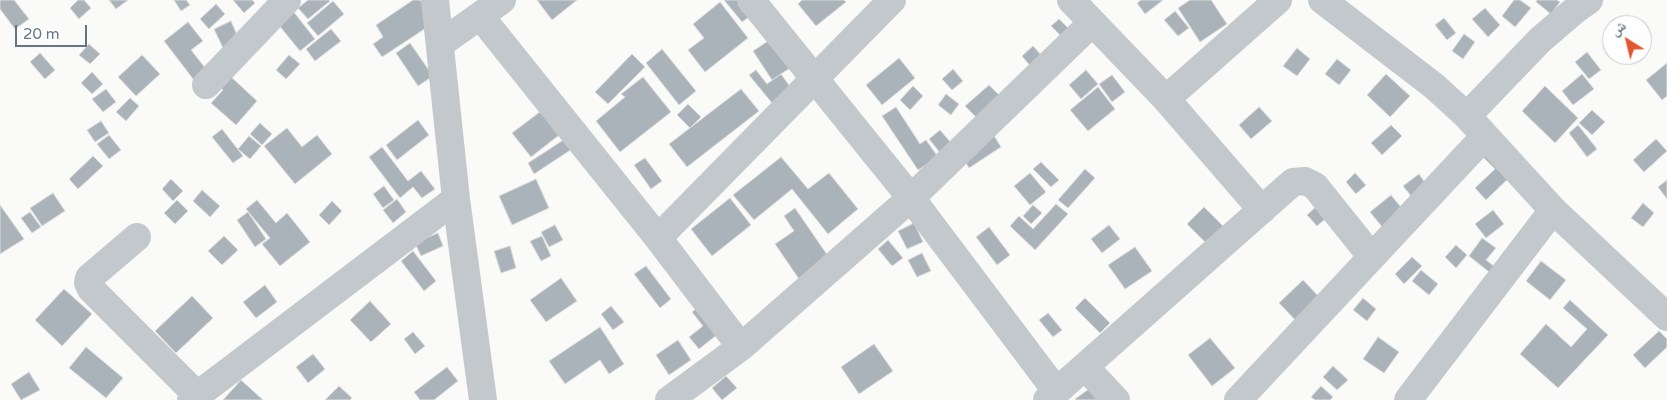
<!DOCTYPE html>
<meta charset="utf-8">
<style>
body{margin:0}
#map{position:relative;width:1667px;height:400px;overflow:hidden;background:#fafaf8;font-family:"Varela Round","Noto Naskh Arabic",sans-serif}
canvas{display:block}
.north{position:absolute;left:1602px;top:15px;width:50px;height:50px;box-sizing:border-box;background:#fff;border:1px solid #c1c8cd;border-radius:50%;rotate:324deg;font-size:14px;font-weight:700;line-height:20px;text-align:center;color:#657683}
.north::after{content:'';display:block;margin:auto;width:18px;height:22px;background:#e4572e;clip-path:polygon(50% 0,100% 100%,50% 72%,0 100%)}
.scale{position:absolute;left:15px;top:25px;width:72px;height:22px;box-sizing:border-box;border:2px solid #657683;border-top:0;padding-left:6px;font-size:15px;line-height:18px;white-space:nowrap;color:#657683;-webkit-text-stroke:4px #fff;paint-order:stroke}
</style>
<div id="map">
<canvas width="1667" height="400"></canvas>
<div class="north">ش</div>
<div class="scale">20 m</div>
</div>
<script>
const context = document.querySelector('canvas').getContext('2d');
context.lineJoin = 'round';
function fill(path, color) { context.fillStyle = color; context.fill(path, 'evenodd'); }
const poly = rows => new Path2D(rows.map(r => 'M' + r).join(''));
function strokePath(path, color, width, dash) { context.strokeStyle = color; context.lineWidth = width; context.lineCap = dash ? 'butt' : 'round'; context.setLineDash(dash || []); context.stroke(path); }
const building = poly([
 [0,0,14,0,29,19,15,29,0,9,0,0],
 [78,0,84,0,91,8,79,19,70,8,78,0],
 [109,0,128,0,116,9,109,0],
 [174,0,186,0,190,5,181,11,174,0],
 [233,0,252,0,255,3,244,13,233,0],
 [308,0,329,0,330,1,308,19,298,8,308,0],
 [413,0,420,0,435,22,382,57,373,44,383,37,376,25,413,0],
 [537,0,577,0,552,20,537,0],
 [724,0,743,0,753,14,742,22,724,0],
 [802,0,844,0,846,2,816,26,798,4,802,0],
 [1141,0,1163,0,1145,14,1137,3,1141,0],
 [1190,0,1211,0,1227,24,1200,42,1178,8,1190,0],
 [1514,0,1520,0,1531,8,1515,27,1502,16,1514,0],
 [1537,0,1557,0,1560,2,1551,14,1536,2,1537,0],
 [333,1,344,14,318,36,307,23,333,1],
 [720,2,748,38,705,72,688,50,704,38,693,24,720,2],
 [216,4,225,14,209,29,200,19,216,4],
 [1485,8,1500,25,1488,37,1472,19,1485,8],
 [293,11,315,39,300,51,278,24,293,11],
 [1175,11,1189,28,1178,36,1164,20,1175,11],
 [1444,18,1456,33,1447,40,1435,25,1444,18],
 [1059,19,1071,31,1063,38,1051,26,1059,19],
 [231,21,240,42,224,50,214,29,231,21],
 [188,22,203,41,191,50,210,74,197,84,164,41,188,22],
 [331,29,341,41,315,61,306,49,331,29],
 [780,33,799,62,772,80,753,51,780,33],
 [1464,34,1475,42,1463,59,1452,51,1464,34],
 [410,43,433,76,418,86,396,53,410,43],
 [89,44,100,54,90,64,79,55,89,44],
 [1033,46,1043,57,1032,68,1022,56,1033,46],
 [1297,48,1310,59,1297,76,1283,66,1297,48],
 [662,49,696,91,679,105,646,63,662,49],
 [1587,52,1601,70,1589,79,1575,62,1587,52],
 [40,53,55,70,45,79,30,62,40,53],
 [632,54,645,67,608,104,595,92,632,54],
 [142,55,160,74,136,96,118,77,142,55],
 [289,55,300,64,286,79,276,70,289,55],
 [899,58,915,78,882,105,866,85,899,58],
 [1337,59,1351,70,1339,85,1325,74,1337,59],
 [1667,63,1667,96,1662,100,1646,80,1667,63],
 [953,69,963,81,952,90,942,79,953,69],
 [756,70,767,84,781,74,791,88,772,103,749,75,756,70],
 [1086,70,1098,84,1081,99,1069,85,1086,70],
 [92,72,103,84,92,94,81,83,92,72],
 [1386,74,1410,96,1390,117,1367,95,1386,74],
 [1582,74,1594,89,1573,105,1562,91,1582,74],
 [229,75,257,101,236,125,211,103,223,90,219,87,229,75],
 [1112,75,1125,92,1112,102,1099,84,1112,75],
 [643,77,671,112,620,152,596,121,625,97,621,94,643,77],
 [989,85,999,95,976,117,965,106,989,85],
 [913,86,923,96,910,110,900,100,913,86],
 [1545,86,1578,118,1555,143,1522,111,1545,86],
 [1098,87,1115,109,1088,131,1070,110,1098,87],
 [106,89,116,102,103,112,92,99,106,89],
 [741,89,759,111,687,167,669,144,741,89],
 [946,94,959,104,951,115,938,105,946,94],
 [130,98,139,106,126,121,116,112,130,98],
 [688,104,701,117,690,128,677,115,688,104],
 [896,107,920,144,926,140,938,157,918,170,882,116,896,107],
 [1259,107,1272,121,1251,139,1239,125,1259,107],
 [545,108,563,132,531,157,512,133,545,108],
 [1592,110,1605,122,1592,135,1579,123,1592,110],
 [418,120,429,135,397,160,386,145,418,120],
 [101,121,109,133,95,142,87,130,101,121],
 [260,123,272,134,262,145,250,134,260,123],
 [1391,125,1402,136,1382,155,1371,143,1391,125],
 [1578,125,1597,149,1587,157,1569,133,1578,125],
 [287,128,302,147,317,135,332,154,295,184,264,146,287,128],
 [222,129,243,156,233,163,212,137,222,129],
 [940,130,952,144,941,154,929,139,940,130],
 [993,134,1001,147,969,168,961,155,993,134],
 [109,135,121,150,109,159,97,144,109,135],
 [249,136,261,146,250,159,238,149,249,136],
 [565,139,572,149,534,174,528,163,565,139],
 [1656,139,1667,151,1644,172,1633,160,1656,139],
 [1492,145,1517,170,1486,200,1475,188,1495,169,1482,156,1492,145],
 [382,147,408,181,421,171,435,189,422,198,413,187,400,198,369,157,382,147],
 [93,156,103,166,78,189,69,179,93,156],
 [781,157,808,189,829,173,858,209,828,234,792,189,754,220,733,195,781,157],
 [645,158,662,181,651,189,634,165,645,158],
 [1041,162,1059,180,1051,187,1033,169,1041,162],
 [1085,169,1095,178,1068,208,1058,200,1085,169],
 [1030,173,1046,192,1030,205,1014,186,1030,173],
 [1355,173,1366,185,1356,194,1346,182,1355,173],
 [1419,174,1426,184,1411,196,1403,186,1419,174],
 [171,179,183,191,173,201,162,189,171,179],
 [536,179,549,208,512,225,499,196,536,179],
 [1667,180,1667,199,1658,187,1667,180],
 [384,186,394,200,383,208,373,194,384,186],
 [202,190,220,206,210,217,193,201,202,190],
 [53,193,65,211,42,226,30,208,53,193],
 [1391,195,1404,211,1383,228,1370,212,1391,195],
 [730,198,751,225,712,256,691,229,730,198],
 [397,199,406,212,393,223,383,210,397,199],
 [177,200,188,211,175,224,164,213,177,200],
 [257,200,276,223,287,213,310,242,280,266,262,244,270,238,246,209,257,200],
 [332,201,342,211,329,225,319,215,332,201],
 [1320,203,1330,215,1317,226,1307,215,1320,203],
 [1643,203,1654,213,1643,227,1631,218,1643,203],
 [1056,204,1068,214,1035,250,1010,226,1019,216,1033,229,1056,204],
 [0,205,24,239,0,254,0,205],
 [1033,205,1042,213,1031,224,1023,216,1033,205],
 [1204,207,1226,229,1209,246,1187,224,1204,207],
 [795,208,830,259,799,279,775,244,794,231,784,216,795,208],
 [1493,210,1504,224,1486,238,1475,224,1493,210],
 [30,212,41,227,32,233,21,218,30,212],
 [248,212,266,239,255,247,237,220,248,212],
 [914,223,923,242,907,249,898,231,914,223],
 [555,225,563,240,549,247,541,232,555,225],
 [1109,225,1120,239,1102,253,1091,239,1109,225],
 [989,227,1010,255,997,265,976,237,989,227],
 [438,233,443,246,421,256,415,243,438,233],
 [224,236,238,250,222,265,208,251,224,236],
 [542,236,551,256,541,261,530,241,542,236],
 [1482,238,1496,248,1486,260,1503,273,1498,279,1469,256,1482,238],
 [888,240,903,258,892,266,878,249,888,240],
 [1456,245,1467,255,1456,268,1445,257,1456,245],
 [510,246,516,268,501,273,494,251,510,246],
 [1135,247,1152,271,1125,289,1108,265,1135,247],
 [413,251,436,281,424,291,401,261,413,251],
 [922,253,931,271,917,277,908,260,922,253],
 [1412,257,1422,266,1404,284,1395,274,1412,257],
 [1541,261,1566,280,1550,300,1526,281,1541,261],
 [646,266,671,299,660,308,634,274,646,266],
 [1421,270,1438,284,1429,295,1412,281,1421,270],
 [561,278,577,301,546,322,530,300,561,278],
 [1303,280,1322,300,1298,323,1279,303,1303,280],
 [265,285,277,302,256,318,243,302,265,285],
 [64,289,92,314,62,346,35,320,64,289],
 [192,296,213,318,176,353,155,331,192,296],
 [1085,298,1110,323,1100,333,1075,308,1085,298],
 [1363,298,1376,309,1367,321,1353,310,1363,298],
 [1570,300,1608,335,1558,388,1520,354,1546,324,1571,347,1587,329,1563,308,1570,300],
 [370,301,391,324,371,342,350,320,370,301],
 [702,304,723,330,699,349,689,337,703,326,692,312,702,304],
 [611,306,624,322,613,330,601,314,611,306],
 [1048,313,1062,330,1053,337,1039,320,1048,313],
 [600,327,624,364,609,374,600,360,565,384,549,361,600,327],
 [1659,331,1667,339,1667,347,1645,368,1633,355,1659,331],
 [413,332,425,346,415,354,404,339,413,332],
 [1378,337,1399,352,1384,373,1363,359,1378,337],
 [1210,338,1235,368,1212,386,1188,355,1210,338],
 [678,340,691,360,669,375,656,355,678,340],
 [874,344,893,371,859,394,841,367,874,344],
 [86,347,123,378,106,398,69,368,86,347],
 [313,354,325,369,308,383,296,367,313,354],
 [1333,366,1348,380,1337,390,1323,377,1333,366],
 [447,367,458,381,434,400,420,400,414,392,447,367],
 [29,372,40,390,21,400,11,384,29,372],
 [726,376,737,388,722,400,712,388,726,376],
 [241,380,263,400,223,400,241,380],
 [339,386,352,398,350,400,325,400,339,386],
 [1321,386,1333,397,1330,400,1315,400,1311,397,1321,386],
 [1089,389,1097,400,1076,400,1075,399,1089,389]
]);
const minor = poly([
 [435,0,456,199,483,400],
 [751,0,911,198,1057,392],
 [1071,0,1166,99,1262,210],
 [1322,0,1434,86,1467,116,1553,210,1667,317],
 [481,17,658,238,741,347],
 [440,44,502,0],
 [206,85,287,0],
 [1166,99,1278,0],
 [1467,116,1540,40,1575,10,1589,0],
 [137,237,89,278,88,283,91,289,197,395],
 [658,238,892,0],
 [1085,367,1116,400],
 [191,400,456,199],
 [669,400,741,347,911,198,1092,23],
 [1047,400,1293,182,1305,181,1315,186,1371,256],
 [1238,400,1485,136],
 [1408,400,1553,210]
]);
fill(building, '#aab3b9');
strokePath(building, '#dcdcda', 1);
strokePath(minor, '#c3c8cc', 28);
</script>
